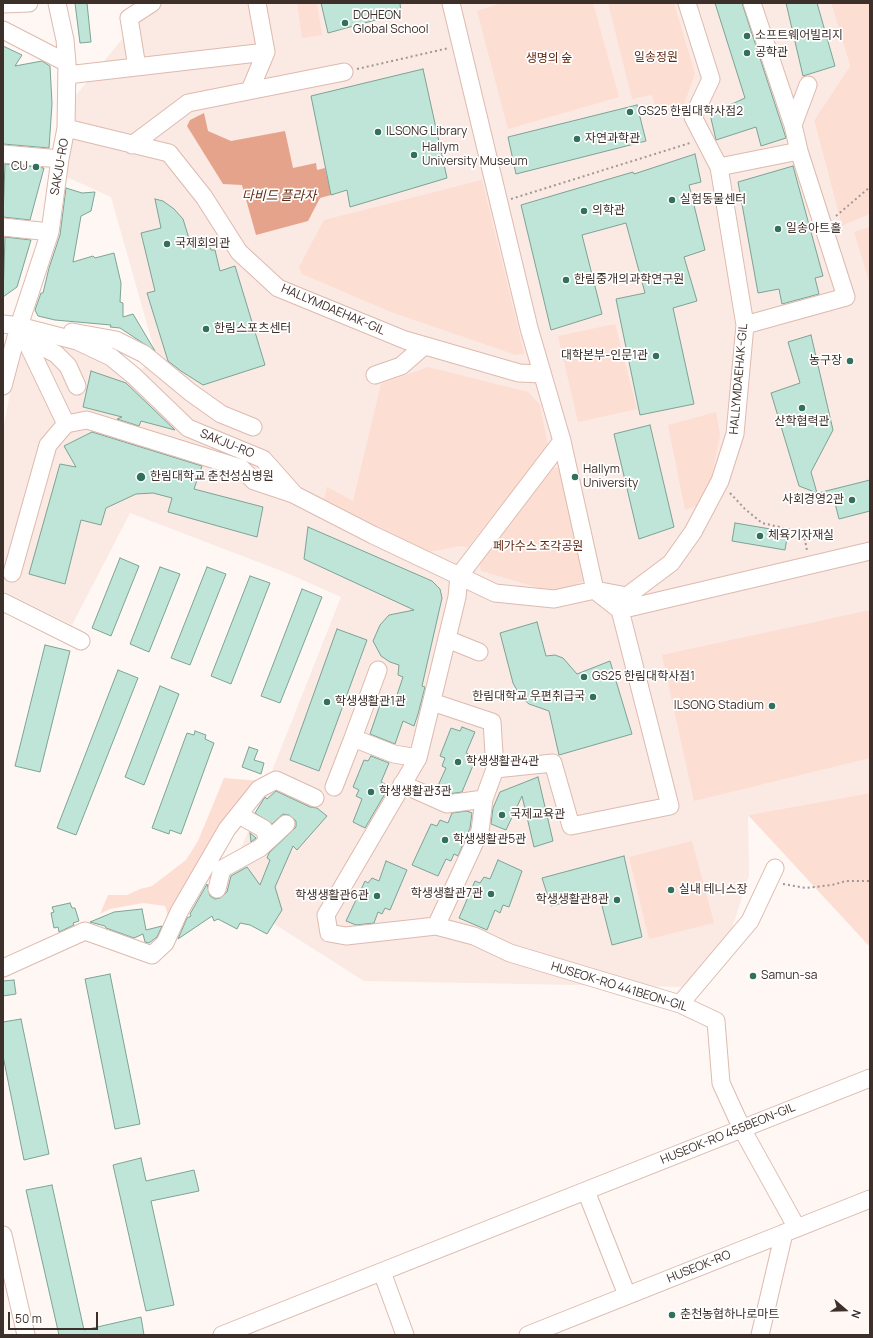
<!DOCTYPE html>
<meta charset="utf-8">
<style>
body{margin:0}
#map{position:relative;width:873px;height:1338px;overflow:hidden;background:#fef7f4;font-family:Manrope,sans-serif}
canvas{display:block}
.frame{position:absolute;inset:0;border:4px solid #3d2f2a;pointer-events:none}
.north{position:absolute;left:825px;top:1290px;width:40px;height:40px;-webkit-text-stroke:3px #fff;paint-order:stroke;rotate:110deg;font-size:11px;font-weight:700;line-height:16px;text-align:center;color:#3d2f2a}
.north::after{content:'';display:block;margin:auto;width:14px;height:18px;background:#3d2f2a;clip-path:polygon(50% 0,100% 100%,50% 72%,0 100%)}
.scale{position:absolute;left:8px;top:1312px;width:90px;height:18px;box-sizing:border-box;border:2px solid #3d2f2a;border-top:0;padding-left:5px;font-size:12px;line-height:14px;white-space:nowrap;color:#3d2f2a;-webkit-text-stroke:3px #fff;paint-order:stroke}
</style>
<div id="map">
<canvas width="873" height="1338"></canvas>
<div class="frame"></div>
<div class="north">N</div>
<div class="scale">50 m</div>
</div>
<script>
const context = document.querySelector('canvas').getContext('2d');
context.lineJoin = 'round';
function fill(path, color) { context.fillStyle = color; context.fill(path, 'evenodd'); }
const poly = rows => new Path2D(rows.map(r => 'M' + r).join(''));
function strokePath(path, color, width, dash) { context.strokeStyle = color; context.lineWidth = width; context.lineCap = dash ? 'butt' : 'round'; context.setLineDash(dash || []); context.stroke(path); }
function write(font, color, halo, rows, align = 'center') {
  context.font = font + ' Manrope,"Noto Sans KR",sans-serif'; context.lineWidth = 3.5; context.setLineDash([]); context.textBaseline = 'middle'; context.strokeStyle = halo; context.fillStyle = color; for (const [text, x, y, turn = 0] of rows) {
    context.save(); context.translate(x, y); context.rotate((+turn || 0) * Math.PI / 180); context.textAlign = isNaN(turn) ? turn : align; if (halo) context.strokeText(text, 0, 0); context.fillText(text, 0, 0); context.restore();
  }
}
const built = poly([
 [152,3,831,3,850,66,814,122,842,226,870,214,870,793,748,815,749,875,731,932,685,987,364,981,224,892,341,597,287,573,130,513,72,625,3,591,3,430,19,347,77,341,134,376,156,356,111,197,58,173,67,106]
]);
const green = poly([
 [297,3,317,3,322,35,302,38],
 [502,3,593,3,619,97,508,129,477,11],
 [608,3,674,3,695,74,683,107,658,115,652,95,632,99],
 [831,3,870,3,870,214,842,226,814,121,850,66],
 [482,180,524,353,516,355,391,312,302,274,299,267,324,220],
 [870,227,870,284,854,232],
 [615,324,637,409,578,422,558,336],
 [428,367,528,392,540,405,548,446,468,547,461,546,428,552,324,499,327,487,353,501,381,384],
 [716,412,720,435,710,485,700,505,685,510,668,425],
 [562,467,586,580,562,590,539,588,481,571,478,558,548,469],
 [870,610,870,758,694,801,662,655],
 [224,778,260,781,169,919,165,906,143,903,110,909,100,914,108,895,127,895,140,889,152,886,186,860,198,841],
 [870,793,870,947,748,815],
 [692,841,714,923,649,939,629,857]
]);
const water = poly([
 [204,113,208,131,231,141,285,131,293,168,316,163,317,170,325,168,331,195,320,198,308,221,256,235,242,185,223,184,187,126,190,120]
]);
const building = poly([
 [75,3,87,3,91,42,80,43,75,3],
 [321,3,400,3,401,13,328,33,321,3],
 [715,3,742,3,786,138,761,146,756,127,716,140,710,114,745,98,715,3],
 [786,3,817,3,835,66,803,76,786,3],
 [3,46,22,55,15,66,42,61,50,66,52,104,49,148,3,144,3,46],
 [423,69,447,178,350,207,347,190,331,195,311,96,423,69],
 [637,105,646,141,516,174,508,137,637,105],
 [695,154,701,182,689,185,705,250,684,257,697,301,673,308,694,404,640,415,616,299,645,293,626,223,582,235,602,314,551,330,521,205,633,172,634,174,695,154],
 [5,164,44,168,30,220,3,217,5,164],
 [793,166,823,276,815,278,819,294,782,304,779,289,758,293,738,182,793,166],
 [66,188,82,193,95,192,91,211,81,216,73,262,93,256,95,258,114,253,121,283,120,302,123,303,123,317,133,314,155,351,120,328,110,327,111,325,55,320,38,316,35,310,41,293,43,293,49,268,60,235,66,188],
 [155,199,163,201,174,209,183,219,191,245,209,243,211,250,215,250,220,271,235,266,265,365,203,385,181,371,168,361,147,293,155,291,141,233,161,228,155,199],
 [5,237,31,240,17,287,3,297,5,237],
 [811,335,833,430,811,472,817,493,799,486,771,393,800,383,788,342,811,335],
 [91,371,126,383,175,430,141,421,139,426,117,419,122,417,83,407,91,371],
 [650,425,674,527,639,539,614,434,650,425],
 [92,432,202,466,194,489,263,507,257,537,168,512,172,498,153,493,136,494,106,508,101,525,81,520,65,584,29,574,60,464,76,467,64,446,92,432],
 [870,480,870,511,839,519,834,499,818,493,870,480],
 [735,523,788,532,785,550,732,541,735,523],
 [308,527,432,581,440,589,442,598,422,686,425,687,418,714,414,726,403,721,395,744,370,734,382,699,388,701,389,696,396,698,403,677,398,675,399,665,390,662,381,656,373,641,380,625,389,615,414,610,304,559,308,527],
 [120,558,139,566,111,636,92,628,120,558],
 [160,567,180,574,149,652,130,644,160,567],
 [207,567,226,574,190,665,171,658,207,567],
 [250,576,270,583,231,684,211,676,250,576],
 [302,589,322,597,280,703,261,696,302,589],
 [537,622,546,656,555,655,563,658,577,674,610,661,632,734,559,755,549,711,529,704,520,696,513,683,500,633,537,622],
 [337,629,367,640,319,771,290,760,337,629],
 [45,645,70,651,40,772,15,766,45,645],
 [118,670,138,678,76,835,57,828,118,670],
 [160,686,179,694,144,785,125,777,160,686],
 [462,727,475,732,466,753,471,755,469,761,474,763,462,792,448,794,437,788,446,768,442,766,445,758,440,756,451,728,460,731,462,727],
 [195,731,206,735,205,739,214,743,181,834,170,830,169,834,152,828,187,733,194,735,195,731],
 [249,747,258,750,254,760,264,763,261,774,242,767,249,747],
 [371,756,389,763,381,782,385,784,383,791,386,792,365,828,353,822,362,799,356,796,359,790,353,787,364,760,368,761,371,756],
 [538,777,553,841,534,847,522,796,506,830,491,824,493,808,500,792,538,777],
 [276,791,310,807,317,808,327,816,297,850,293,846,275,887,282,910,267,934,250,925,240,923,237,929,218,919,214,921,212,916,178,939,187,918,191,916,190,914,207,884,210,896,215,899,220,898,227,892,231,876,247,867,260,885,270,860,267,858,269,853,296,827,296,821,289,815,283,814,272,824,255,813,265,797,267,799,276,791],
 [467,811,472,813,470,828,458,856,454,854,451,861,446,859,438,876,412,865,431,824,437,826,440,820,448,823,452,813,467,811],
 [250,833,256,838,251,842,250,833],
 [624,856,642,937,612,945,599,894,551,906,542,878,624,856],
 [498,860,522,871,509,907,503,905,500,913,495,910,487,930,459,918,475,881,480,883,484,877,490,879,498,860],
 [386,861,407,870,390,910,385,908,382,914,378,912,374,923,356,925,346,921,365,881,368,883,372,878,379,881,386,861],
 [70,903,72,908,75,908,79,921,73,923,74,925,59,932,58,927,54,928,51,913,54,912,52,907,70,903],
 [142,909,146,930,162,926,157,937,149,943,145,942,143,934,134,938,106,928,105,926,90,922,114,912,142,909],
 [110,974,140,1124,115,1129,85,979,110,974],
 [14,980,16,994,3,996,3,981,14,980],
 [21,1019,49,1154,24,1160,3,1056,3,1022,21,1019],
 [141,1158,146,1181,194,1170,199,1191,151,1201,174,1305,146,1311,113,1165,141,1158],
 [52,1185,84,1330,141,1317,144,1335,59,1335,26,1190,52,1185]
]);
const path = poly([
 [357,69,449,48],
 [511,199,690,143],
 [836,216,870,187],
 [730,493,745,509,762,523,797,531,805,540,807,551],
 [783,884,806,888,832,885,846,881,870,881]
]);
const minor = poly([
 [451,3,529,328,562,441,595,590],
 [3,4,29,3],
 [3,30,67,63],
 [137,67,129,18,152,3],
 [67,75,266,52,257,3],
 [250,90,266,52],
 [793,125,808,85],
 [66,128,169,153,204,197,239,252,278,288,405,340,519,373,542,374],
 [132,145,188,103,344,72],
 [3,154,60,159],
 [719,167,799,151,793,125,752,3],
 [3,227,50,232],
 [3,324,19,326,77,341,111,357,134,376,188,428,263,459,295,495,373,535,495,593,554,599,595,590,627,596,671,563,693,532,720,481,735,434,745,325,719,167,693,117,711,79,687,3],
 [745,325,846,297,799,151],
 [72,332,116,340,144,354,190,392,221,414,253,427],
 [25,338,56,354,68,366,77,386],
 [375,375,401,366,424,346],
 [3,386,19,326,50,232,60,159,66,128,67,63,65,40,57,3],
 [66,424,87,420,241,468,254,481,293,494],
 [562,441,459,576,457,597,418,758,326,915,329,933,346,936,436,926,474,936,510,953,680,1004,716,1021,721,1083,742,1129,797,1228],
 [12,573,48,445,66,424,19,326],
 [3,602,81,641],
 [620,610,870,551],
 [447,639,479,652],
 [378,670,353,738,394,754,418,758],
 [432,702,492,722,495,769,553,763,571,826,670,806,620,610,597,592],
 [402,784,447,804,484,799],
 [334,787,353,738],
 [239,815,264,829,268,840],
 [217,889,222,869,260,848,286,824],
 [436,926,480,831,484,799,495,769],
 [3,968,85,931,152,955,165,943,179,912,227,829,259,789,276,780,315,798],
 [680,1004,750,921,775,868],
 [586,1191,627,1295],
 [3,1235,26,1335],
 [382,1272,405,1335],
 [222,1335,870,1078],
 [528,1335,870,1199],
 [760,1335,784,1233]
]);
const markers = [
 [345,23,4,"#31705d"],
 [747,36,4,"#31705d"],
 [747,53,4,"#31705d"],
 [630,112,4,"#31705d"],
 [378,132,4,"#31705d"],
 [577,139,4,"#31705d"],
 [414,155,4,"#31705d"],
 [36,167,4,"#31705d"],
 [672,200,4,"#31705d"],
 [584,211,4,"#31705d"],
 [778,229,4,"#31705d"],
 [167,244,4,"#31705d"],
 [566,280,4,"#31705d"],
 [206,329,4,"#31705d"],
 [656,356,4,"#31705d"],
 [850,361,4,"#31705d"],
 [802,408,4,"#31705d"],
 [141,477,5,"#31705d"],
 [575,477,4,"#31705d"],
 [852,500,4,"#31705d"],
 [760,536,4,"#31705d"],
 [584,677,4,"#31705d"],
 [593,697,4,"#31705d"],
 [327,702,4,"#31705d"],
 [772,706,4,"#31705d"],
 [458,762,4,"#31705d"],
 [371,792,4,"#31705d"],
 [502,815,4,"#31705d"],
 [445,840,4,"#31705d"],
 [671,890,4,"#31705d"],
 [491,894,4,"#31705d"],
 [377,896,4,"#31705d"],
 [617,900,4,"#31705d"],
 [753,976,4,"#31705d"],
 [672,1315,4,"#31705d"]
];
const poiNames = [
 ["DOHEON",353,16],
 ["Global School",353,30],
 ["소프트웨어빌리지",755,36],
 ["공학관",755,53],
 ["GS25 한림대학사점2",638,112],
 ["ILSONG Library",386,132],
 ["자연과학관",585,139],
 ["Hallym",422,148],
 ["University Museum",422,162],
 ["CU",28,167,"right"],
 ["실험동물센터",680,200],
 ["의학관",592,211],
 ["일송아트홀",786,229],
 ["국제회의관",175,244],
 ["한림중개의과학연구원",574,280],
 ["한림스포츠센터",214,329],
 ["대학본부-인문1관",648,356,"right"],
 ["농구장",842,361,"right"],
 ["산학협력관",802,422,"center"],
 ["Hallym",583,470],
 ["University",583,484],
 ["한림대학교 춘천성심병원",150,477],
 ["사회경영2관",844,500,"right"],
 ["체육기자재실",768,536],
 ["GS25 한림대학사점1",592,677],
 ["한림대학교 우편취급국",585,697,"right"],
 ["학생생활관1관",335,702],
 ["ILSONG Stadium",764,706,"right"],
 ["학생생활관4관",466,762],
 ["학생생활관3관",379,792],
 ["국제교육관",510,815],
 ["학생생활관5관",453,840],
 ["실내 테니스장",679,890],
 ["학생생활관7관",483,894,"right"],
 ["학생생활관6관",369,896,"right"],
 ["학생생활관8관",609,900,"right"],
 ["Samun-sa",761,976],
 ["춘천농협하나로마트",680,1315]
];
const parkNames = [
 ["일송정원",656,58],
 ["생명의 숲",549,59],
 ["페가수스 조각공원",538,547]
];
const streetNames = [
 ["SAKJU-RO",60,167,-80],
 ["HALLYMDAEHAK-GIL",333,310,23],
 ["HALLYMDAEHAK-GIL",739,379,-85],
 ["SAKJU-RO",227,444,22],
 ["HUSEOK-RO 441BEON-GIL",619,987,17],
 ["HUSEOK-RO 455BEON-GIL",728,1134,-22],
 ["HUSEOK-RO",699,1267,-22]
];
const waterNames = [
 ["다비드 플라자",279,196]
];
fill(built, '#fbe9e3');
fill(green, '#fdded3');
fill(water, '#e5a38c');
fill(building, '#bee5d7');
strokePath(building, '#7ea396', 1);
strokePath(minor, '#debaae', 19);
strokePath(path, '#a19793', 2, [2, 3]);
strokePath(minor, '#fff', 17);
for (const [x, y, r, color] of markers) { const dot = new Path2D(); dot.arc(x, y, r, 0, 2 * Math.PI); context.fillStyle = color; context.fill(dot); strokePath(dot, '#fff', 1.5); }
write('12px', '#3d2f2a', '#fff', poiNames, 'left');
write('12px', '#622710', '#fff', parkNames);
write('12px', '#3d2f2a', '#fff', streetNames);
write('italic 13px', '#632811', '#fff', waterNames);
</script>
